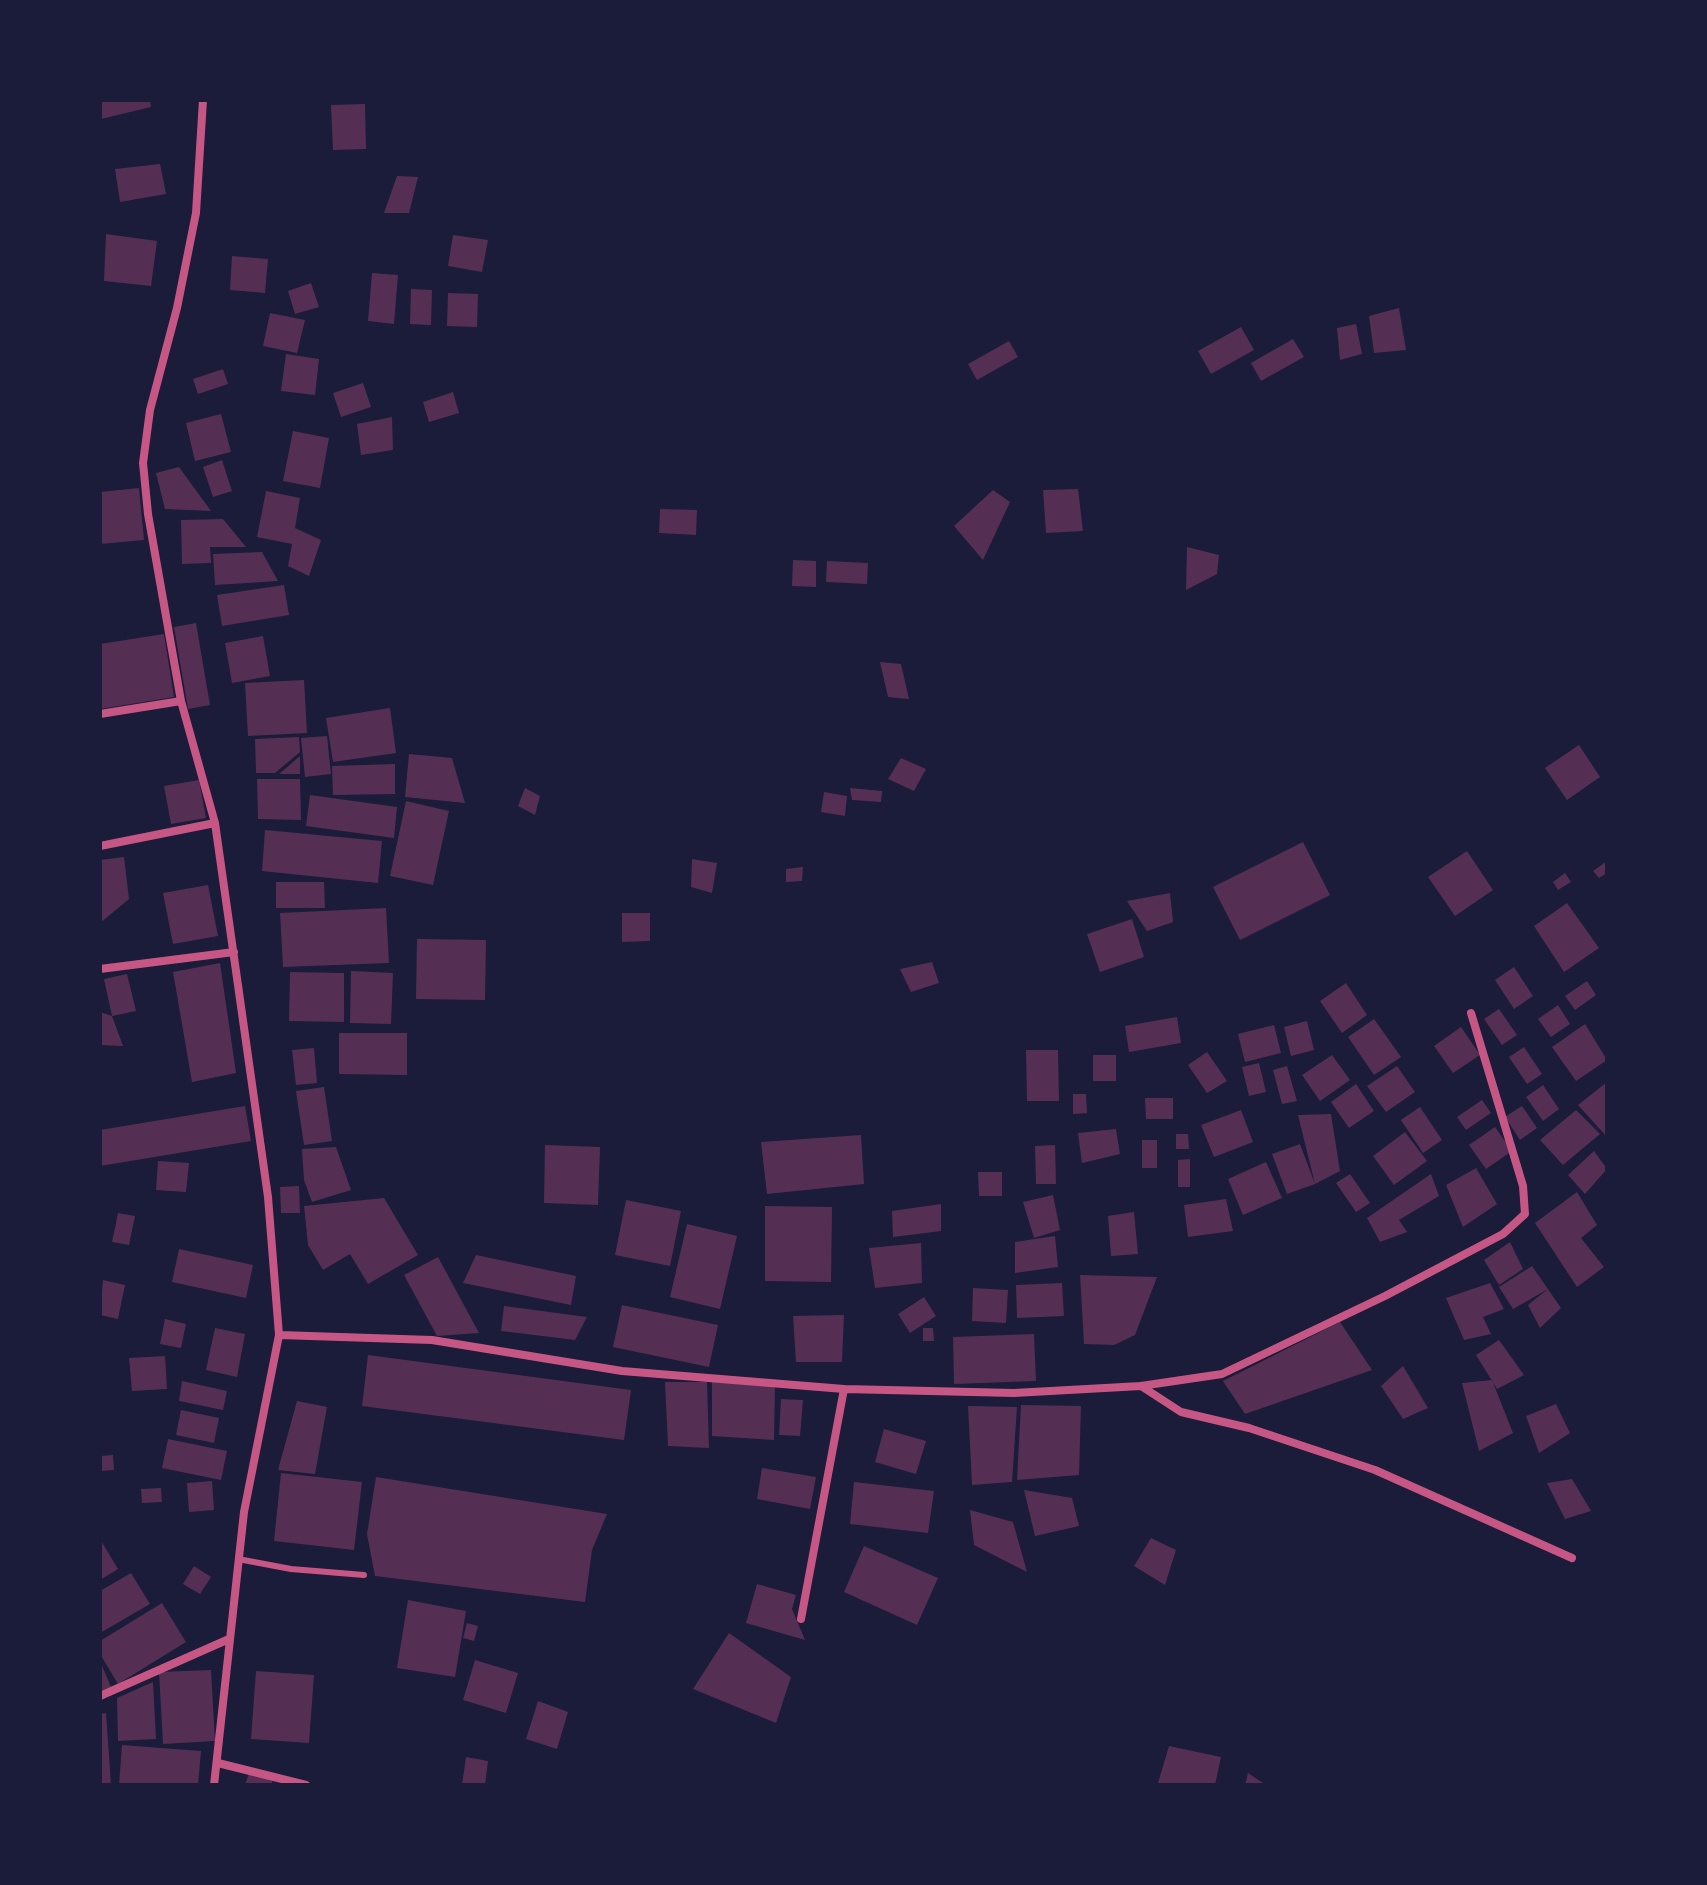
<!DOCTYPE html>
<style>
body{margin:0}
#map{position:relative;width:1707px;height:1885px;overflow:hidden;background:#1b1b3a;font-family:"Source Sans 3",sans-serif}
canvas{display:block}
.frame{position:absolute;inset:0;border:102px solid #1b1b3a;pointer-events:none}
</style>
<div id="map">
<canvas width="1707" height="1885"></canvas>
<div class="frame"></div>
</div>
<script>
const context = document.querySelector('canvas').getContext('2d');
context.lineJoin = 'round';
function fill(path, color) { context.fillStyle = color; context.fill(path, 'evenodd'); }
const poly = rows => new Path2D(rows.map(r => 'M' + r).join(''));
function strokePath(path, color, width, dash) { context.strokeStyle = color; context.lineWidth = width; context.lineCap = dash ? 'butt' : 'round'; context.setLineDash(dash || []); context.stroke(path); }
const building = poly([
 [100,100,150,100,151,107,101,119],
 [365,104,366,149,333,150,331,105],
 [160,164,166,194,120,202,115,169],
 [397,176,418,177,409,213,384,213],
 [106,234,157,241,151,286,104,281],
 [453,235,488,240,482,272,448,266],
 [232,256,268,259,265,293,230,290],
 [372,273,398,275,394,324,368,321],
 [311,283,319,307,295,314,288,291],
 [411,289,432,290,431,325,410,324],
 [448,293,478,294,477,327,447,326],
 [1399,308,1406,350,1374,353,1369,316],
 [270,313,305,320,297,353,263,346],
 [1356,324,1362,354,1340,360,1337,328],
 [1241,327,1254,350,1211,374,1198,351],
 [1293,339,1304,357,1261,381,1251,363],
 [1009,341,1018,357,977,380,968,364],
 [286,354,319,359,315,395,281,391],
 [223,369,228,384,198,394,193,379],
 [363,383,371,407,341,417,333,393],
 [453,392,459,413,429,422,423,402],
 [221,414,231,452,195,461,186,423],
 [392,417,393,450,361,455,357,424],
 [293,431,329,438,320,488,283,481],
 [222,460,232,491,213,497,203,467],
 [179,467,211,511,165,509,156,473],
 [139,488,144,540,100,544,100,492],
 [1078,489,1083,531,1046,533,1043,490],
 [993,490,1010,502,983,560,954,526],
 [266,491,300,498,295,528,321,540,309,576,288,566,292,544,257,537],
 [660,509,697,510,696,535,659,533],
 [223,519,246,547,210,547,211,563,182,564,181,520],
 [1187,547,1219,555,1217,574,1186,590],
 [262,552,278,581,215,585,213,554],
 [793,560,816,561,816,587,792,586],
 [827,561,868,563,867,584,826,582],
 [284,585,289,615,222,626,217,595],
 [196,623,210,705,188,709,174,627],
 [164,634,174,697,100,709,100,644],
 [263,636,270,676,232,683,225,643],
 [880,662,901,664,909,699,888,697],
 [304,680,307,733,248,736,245,683],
 [390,708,396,753,333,762,326,718],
 [327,736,331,774,305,777,301,738],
 [299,737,300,752,275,773,256,773,255,739],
 [1579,745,1600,777,1567,800,1545,768],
 [409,754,452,758,465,803,405,797],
 [300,756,300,774,279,774],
 [901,758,926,769,914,791,888,779],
 [395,764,395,794,333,795,332,766],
 [257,779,300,779,301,820,258,819],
 [199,780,206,818,171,824,164,786],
 [525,788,540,796,535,815,518,806],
 [850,788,882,791,881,802,852,800],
 [824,792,847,796,845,816,821,812],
 [310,795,397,807,394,838,306,826],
 [406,801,449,811,433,885,390,876],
 [265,830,382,841,378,883,262,871],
 [1303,842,1330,895,1240,940,1213,887],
 [1467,851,1493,890,1455,916,1428,877],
 [124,857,129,899,100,923,100,860],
 [692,859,717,863,712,893,691,887],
 [1607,861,1607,873,1599,878,1593,871],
 [803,867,802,881,786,882,786,869],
 [1565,873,1571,882,1558,890,1553,882],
 [276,882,324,882,325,908,276,908],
 [208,885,218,936,173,944,163,893],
 [1170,893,1173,922,1147,931,1127,901],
 [1567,903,1599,948,1564,972,1534,926],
 [386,908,389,963,283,967,280,913],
 [622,913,650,913,650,941,622,942],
 [1132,919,1144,957,1100,972,1087,934],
 [417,939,486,940,485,1000,416,999],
 [932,962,939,983,911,992,900,969],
 [220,963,236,1073,192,1082,173,972],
 [1514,967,1533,996,1514,1009,1495,980],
 [351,971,393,973,391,1024,350,1023],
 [290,972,344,973,344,1022,289,1021],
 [127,974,136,1011,112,1016,104,979],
 [1587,981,1596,995,1575,1010,1565,996],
 [1346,983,1367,1015,1342,1033,1320,1001],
 [1558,1005,1570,1024,1551,1037,1538,1019],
 [1499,1009,1517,1035,1502,1045,1484,1019],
 [100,1012,112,1016,123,1046,100,1045],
 [1177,1017,1181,1043,1129,1052,1125,1026],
 [1374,1019,1401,1057,1374,1075,1348,1037],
 [1307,1021,1314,1050,1291,1056,1284,1027],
 [1585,1024,1607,1060,1576,1081,1552,1047],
 [1274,1025,1281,1053,1245,1062,1238,1034],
 [1461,1027,1480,1055,1453,1073,1434,1046],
 [339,1033,407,1033,407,1075,339,1074],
 [1524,1047,1542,1074,1527,1084,1509,1057],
 [314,1048,317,1083,296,1085,292,1050],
 [1026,1050,1058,1050,1059,1101,1027,1101],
 [1207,1052,1227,1081,1207,1093,1188,1065],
 [1093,1055,1116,1055,1116,1081,1093,1081],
 [1332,1055,1350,1080,1320,1101,1302,1075],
 [1259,1063,1266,1092,1249,1096,1242,1067],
 [1287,1066,1297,1101,1282,1104,1273,1070],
 [1397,1066,1415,1092,1386,1112,1367,1086],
 [1607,1082,1607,1137,1578,1105],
 [1356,1084,1374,1111,1349,1128,1331,1102],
 [1543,1085,1559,1109,1543,1121,1526,1097],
 [324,1087,332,1141,304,1145,296,1091],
 [1073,1094,1086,1094,1087,1113,1073,1114],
 [1145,1098,1173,1098,1173,1119,1146,1119],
 [1482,1100,1491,1113,1466,1130,1457,1117],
 [245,1106,251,1141,100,1166,100,1130],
 [1522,1106,1537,1128,1520,1140,1505,1117],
 [1420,1107,1442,1140,1423,1153,1401,1120],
 [1241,1110,1253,1142,1214,1157,1201,1125],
 [1576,1110,1600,1134,1563,1165,1540,1140],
 [1331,1114,1340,1171,1315,1184,1298,1115],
 [1495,1127,1512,1151,1486,1169,1469,1145],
 [1116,1129,1120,1154,1082,1163,1078,1133],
 [1405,1132,1427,1161,1394,1185,1373,1156],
 [1176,1134,1188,1134,1189,1149,1176,1149],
 [861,1135,864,1184,767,1194,761,1142],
 [1142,1140,1157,1140,1157,1168,1142,1168],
 [1300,1144,1315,1184,1287,1194,1272,1154],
 [545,1145,600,1147,598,1205,544,1203],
 [1055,1145,1056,1184,1036,1184,1035,1146],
 [336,1147,351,1190,312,1202,304,1180,302,1149],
 [1594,1151,1607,1169,1585,1194,1568,1175],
 [1190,1159,1190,1187,1178,1187,1178,1160],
 [158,1161,189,1163,186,1192,156,1190],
 [1266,1162,1282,1198,1243,1215,1228,1179],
 [1476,1168,1497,1204,1463,1227,1446,1185],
 [978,1172,1002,1172,1002,1196,979,1196],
 [1350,1174,1370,1203,1356,1212,1336,1183],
 [1431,1174,1439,1196,1399,1220,1407,1232,1380,1242,1367,1218],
 [299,1186,300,1213,281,1213,280,1187],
 [1577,1192,1597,1225,1581,1238,1604,1267,1577,1287,1535,1223],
 [1053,1195,1060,1230,1034,1238,1023,1202],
 [384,1198,418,1255,368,1284,350,1254,323,1270,308,1245,304,1206],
 [1226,1199,1233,1231,1188,1237,1184,1205],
 [626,1200,681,1211,670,1266,615,1255],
 [941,1204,941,1231,893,1237,892,1211],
 [765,1206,832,1207,831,1282,765,1281],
 [1134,1212,1138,1254,1111,1256,1108,1216],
 [118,1213,135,1216,129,1245,112,1242],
 [687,1224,737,1236,720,1309,670,1297],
 [1055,1236,1058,1267,1015,1273,1015,1242],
 [1510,1242,1523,1269,1499,1285,1484,1260],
 [921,1243,922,1283,875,1288,869,1248],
 [179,1249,253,1265,246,1298,172,1282],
 [476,1255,576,1276,571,1305,463,1283],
 [438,1257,479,1333,437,1336,404,1275],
 [1532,1266,1561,1308,1540,1328,1528,1305,1548,1289,1513,1309,1499,1287],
 [1080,1275,1157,1277,1135,1335,1114,1345,1084,1344],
 [103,1280,125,1285,118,1319,100,1315],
 [1062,1283,1064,1316,1017,1318,1016,1285],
 [1490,1283,1504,1309,1483,1317,1491,1334,1464,1340,1446,1298],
 [973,1288,1008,1290,1006,1323,972,1321],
 [924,1297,936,1316,910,1333,898,1314],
 [622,1305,718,1325,709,1367,613,1347],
 [504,1306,587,1317,575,1340,501,1331],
 [844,1315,842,1362,796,1362,793,1316],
 [165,1319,186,1324,181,1348,160,1344],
 [1340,1322,1372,1370,1245,1414,1223,1381],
 [215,1328,245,1334,237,1377,206,1370],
 [923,1328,933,1328,934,1341,923,1341],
 [1034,1334,1036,1381,954,1384,953,1337],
 [1499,1340,1524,1375,1497,1389,1476,1355],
 [368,1355,631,1390,624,1440,362,1406],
 [165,1356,167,1389,132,1391,129,1358],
 [1403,1366,1428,1408,1403,1419,1381,1386],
 [1492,1380,1513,1433,1479,1451,1462,1383],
 [182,1381,227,1391,223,1410,179,1401],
 [712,1381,775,1385,774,1440,712,1436],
 [665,1382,707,1382,709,1448,668,1446],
 [781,1399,803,1400,800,1436,779,1435],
 [297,1401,327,1407,315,1474,278,1470],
 [1556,1404,1570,1433,1539,1453,1526,1416],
 [1021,1405,1081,1406,1079,1475,1017,1480],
 [968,1406,1017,1407,1012,1482,972,1485],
 [181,1410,219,1418,214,1443,176,1435],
 [884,1429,926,1441,916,1474,875,1462],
 [168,1439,227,1451,221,1480,162,1468],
 [113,1455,114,1470,100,1471,100,1456],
 [762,1468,816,1477,810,1509,757,1499],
 [281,1473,362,1482,354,1550,274,1541],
 [376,1477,607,1514,592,1550,585,1602,375,1576,367,1534],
 [1572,1479,1591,1511,1565,1519,1547,1483],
 [212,1481,214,1510,189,1512,187,1483],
 [854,1482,934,1491,928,1533,850,1524],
 [161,1488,162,1502,142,1503,141,1489],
 [1024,1490,1072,1498,1079,1526,1035,1536],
 [970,1510,1013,1522,1027,1572,974,1545],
 [1151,1538,1176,1550,1165,1585,1134,1566],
 [100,1539,118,1569,100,1580],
 [864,1546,938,1578,917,1625,844,1592],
 [194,1566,211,1577,200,1594,183,1584],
 [131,1573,150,1604,100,1633,100,1591],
 [757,1584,796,1595,792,1609,805,1640,746,1623],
 [408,1600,466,1611,455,1677,397,1668],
 [162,1603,186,1642,118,1684,100,1654,100,1641],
 [467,1623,478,1626,474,1641,463,1638],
 [729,1633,791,1677,776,1723,693,1689],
 [475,1660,518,1673,506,1713,463,1700],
 [100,1661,111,1687,100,1691],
 [211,1670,215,1741,163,1744,159,1672],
 [256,1671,314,1675,309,1743,251,1739],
 [153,1682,156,1739,118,1741,117,1698],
 [538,1701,568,1712,557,1749,526,1739],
 [106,1713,111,1785,100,1785,100,1714],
 [122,1745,201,1751,198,1785,119,1785],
 [1169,1746,1221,1757,1215,1785,1158,1783],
 [466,1757,488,1761,485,1785,462,1785],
 [249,1773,273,1780,271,1785,245,1785],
 [1248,1773,1266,1785,1245,1785]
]);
const service = poly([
 [238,1559,291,1569,364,1575]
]);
const minor = poly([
 [203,100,196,213,177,308,150,410,143,463,148,514,181,701,215,823,268,1197,279,1335,244,1512,214,1785],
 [100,714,181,701],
 [100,846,215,823],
 [100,969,234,952],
 [279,1335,432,1340,622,1371,844,1389,1014,1393,1141,1386,1222,1374,1385,1296,1503,1234,1525,1214,1523,1186,1471,1013],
 [1141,1386,1181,1412,1249,1428,1375,1470,1572,1558],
 [801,1619,844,1389],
 [100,1696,229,1639],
 [218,1763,306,1785]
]);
fill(building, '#542f53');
strokePath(service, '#c65784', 6);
strokePath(minor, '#c65784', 8);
</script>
